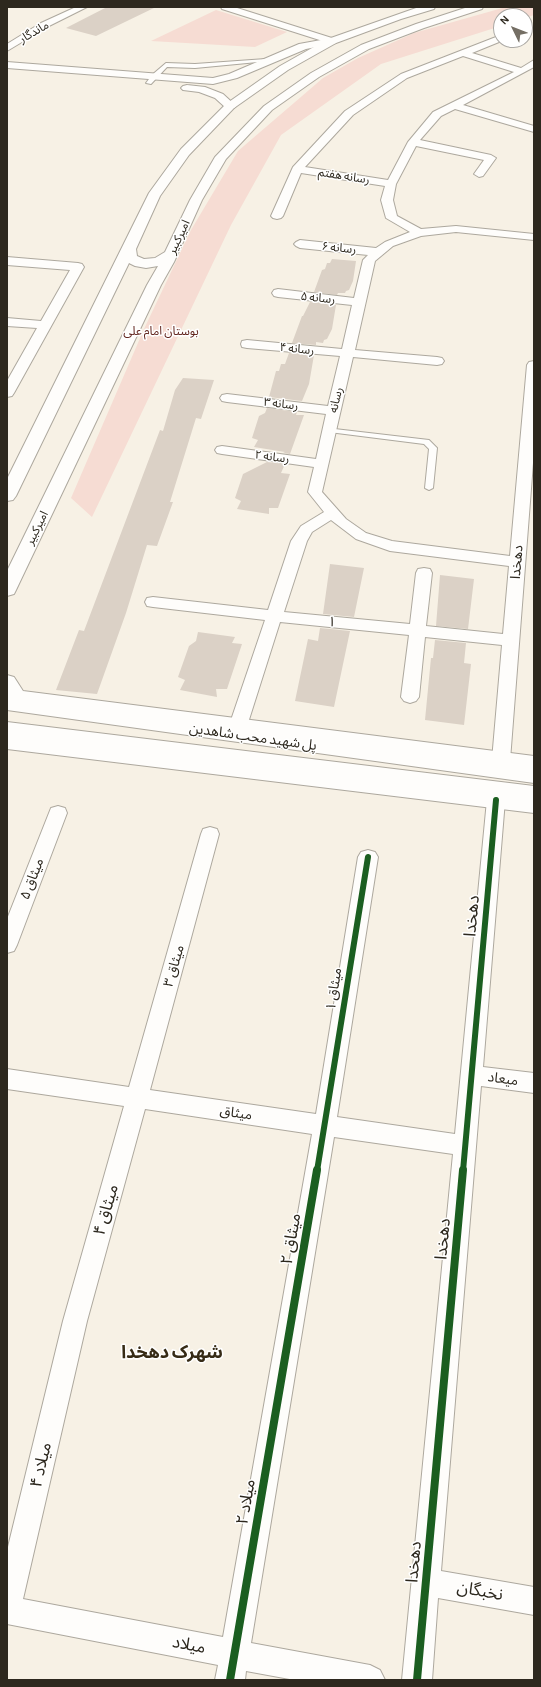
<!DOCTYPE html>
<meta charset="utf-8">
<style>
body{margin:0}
#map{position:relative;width:541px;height:1687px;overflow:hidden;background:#f7f1e5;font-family:"Alegreya Sans",sans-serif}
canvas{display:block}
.frame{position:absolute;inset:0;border:8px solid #2d281e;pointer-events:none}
.north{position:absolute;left:493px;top:8px;width:40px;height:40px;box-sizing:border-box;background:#fff;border:1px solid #aba9a5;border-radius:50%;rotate:313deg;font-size:11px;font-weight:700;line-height:16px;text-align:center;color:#2d281e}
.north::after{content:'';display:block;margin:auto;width:14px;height:18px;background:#746e64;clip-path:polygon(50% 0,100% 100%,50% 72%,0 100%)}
</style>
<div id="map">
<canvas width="541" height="1687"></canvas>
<div class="frame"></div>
<div class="north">N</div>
</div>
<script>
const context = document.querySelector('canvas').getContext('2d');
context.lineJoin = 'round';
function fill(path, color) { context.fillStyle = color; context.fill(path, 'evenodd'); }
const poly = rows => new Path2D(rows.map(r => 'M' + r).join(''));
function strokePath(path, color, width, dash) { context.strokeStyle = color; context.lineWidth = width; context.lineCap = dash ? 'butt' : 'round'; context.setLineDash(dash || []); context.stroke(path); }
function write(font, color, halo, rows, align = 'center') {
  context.font = font + ' "Alegreya Sans","Noto Sans Arabic",sans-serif'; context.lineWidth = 3; context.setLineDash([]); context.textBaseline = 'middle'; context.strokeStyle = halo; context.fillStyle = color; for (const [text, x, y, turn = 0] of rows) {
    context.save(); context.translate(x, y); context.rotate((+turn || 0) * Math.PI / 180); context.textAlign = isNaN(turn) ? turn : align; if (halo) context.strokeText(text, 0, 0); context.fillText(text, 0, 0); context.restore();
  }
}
const green = poly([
 [506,7,534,7,534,15,525,18,525,16,501,16,501,26,381,64,281,135,231,225,92,517,71,498,144,329,191,230,238,151,323,78,358,58,414,33],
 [216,10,287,32,255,47,151,41]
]);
const building = poly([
 [107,7,156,7,96,36,66,28],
 [332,259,356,261,353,281,349,290,346,291,345,293,338,293,337,295,314,292,322,270,325,269,327,263,330,263],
 [310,302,336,305,332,329,327,339,324,340,323,343,316,342,316,345,292,343,302,316,303,316],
 [289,353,314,355,309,384,302,401,269,397,276,371,279,371,281,364,285,364],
 [183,378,214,380,201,419,196,418,170,502,173,502,157,546,147,545,126,613,97,694,56,690,79,630,84,631,160,430,163,431,175,390],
 [267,408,297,412,296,415,304,415,290,454,283,453,285,452,254,447,258,440,252,438,259,416,265,413],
 [267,462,285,464,281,473,290,474,278,508,269,508,269,514,237,509,241,501,235,498,243,474],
 [330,564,364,568,354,617,323,614],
 [440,575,474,579,468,629,436,626],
 [320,628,350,631,334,707,295,701,308,639,318,641],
 [198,632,235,637,232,643,242,644,227,689,216,689,217,697,180,690,185,680,178,677,189,646,196,641],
 [435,640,466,643,464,663,471,664,464,725,425,720,431,658,433,658]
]);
const service = poly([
 [266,59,268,59,268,61,195,68,167,67,151,84,146,83,152,75,166,63,195,64,266,59],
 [326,428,429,440,437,448,433,488,429,490,425,488,429,449,424,444,329,432,326,432,326,428]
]);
const minor = poly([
 [76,7,87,7,47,27,7,51,7,44,41,23,76,7],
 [221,7,234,7,335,39,337,41,332,44,329,43,222,9,221,7],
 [496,37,501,40,499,42,472,53,521,68,534,60,534,67,463,105,534,126,534,132,455,109,441,116,420,140,491,155,496,158,483,176,479,177,474,174,484,160,416,146,396,184,393,200,397,216,421,229,456,226,534,234,534,240,456,232,421,236,393,246,375,261,355,350,437,357,442,358,444,361,442,364,437,365,353,357,322,492,346,519,366,533,392,541,510,556,527,365,529,362,534,361,534,450,510,760,507,765,501,767,495,765,492,760,502,645,425,637,419,697,416,701,410,703,404,701,401,697,409,635,280,622,247,726,244,730,238,732,232,730,229,726,265,620,153,607,147,606,145,602,147,598,153,597,268,610,291,541,301,526,324,512,308,492,314,467,222,454,217,453,215,450,217,447,222,446,316,459,326,414,227,402,222,401,220,398,222,395,227,394,328,406,340,356,247,348,242,347,241,344,242,341,247,340,342,349,352,305,278,297,274,296,272,293,274,290,278,289,354,298,363,260,368,255,300,248,296,246,294,244,296,242,300,240,376,248,385,242,410,232,386,218,381,200,385,186,301,173,283,216,281,218,277,219,273,218,271,216,293,167,345,111,401,74,496,37],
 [463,56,514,72,433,112,408,142,388,180,305,167,353,115,407,78,463,56],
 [331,520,356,539,390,551,509,566,503,634,426,626,432,573,430,569,424,568,418,569,416,573,410,624,284,612,307,541,312,532,331,520],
 [7,257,78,263,82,264,84,267,14,393,12,396,7,397,7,381,37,328,7,326,7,318,41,321,70,270,7,265,7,257],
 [496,793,503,795,505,800,483,1067,534,1073,534,1093,481,1086,441,1571,534,1587,534,1615,438,1598,432,1680,402,1680,453,1154,334,1137,251,1643,370,1665,380,1670,385,1680,295,1680,246,1671,245,1680,215,1680,218,1665,7,1624,7,1551,63,1321,124,1106,7,1089,7,1069,129,1087,201,834,203,829,210,827,217,829,219,834,150,1090,316,1114,358,857,361,852,368,850,375,852,378,857,337,1117,455,1134,487,800,489,795,496,793],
 [145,1109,312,1134,223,1637,23,1599,87,1321,145,1109],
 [58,806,65,808,67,813,17,945,14,951,7,953,7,919,49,813,51,808,58,806]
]);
const tertiary = poly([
 [332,38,337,41,336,43,306,49,237,78,213,84,7,68,7,62,213,78,229,74,299,44,332,38],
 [187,85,205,87,223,94,236,106,234,108,226,108,215,98,199,92,183,90,181,88,183,86,187,85]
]);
const secondary = poly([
 [7,696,534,767,534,783,7,710,7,696],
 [7,722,534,786,534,802,7,736,7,722]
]);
const primary = poly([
 [419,7,435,7,434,9,401,19,336,43,288,70,234,108,189,155,160,196,136,249,137,256,144,259,155,258,165,252,190,200,215,157,264,106,311,73,361,45,416,24,468,7,483,7,482,9,424,28,369,49,319,77,272,110,226,159,202,200,174,262,161,285,16,590,14,594,7,596,7,571,147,285,158,266,146,268,135,266,129,263,16,496,13,500,7,501,7,479,149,193,181,149,226,104,280,66,328,39,419,7],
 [7,675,14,677,23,691,534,756,534,772,17,704,10,702,7,697,7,675],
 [7,735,534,797,534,813,7,749,7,735]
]);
const cyclewayFar1 = poly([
 [317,1171,368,857],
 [463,1171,496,800]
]);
const cycleway = poly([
 [230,1680,317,1170],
 [417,1680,463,1170]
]);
const farStreetnames = [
 ["ماندگار",34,32,-30],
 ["رسانه هفتم",344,176,9],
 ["امیرکبیر",179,237,-65],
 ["رسانه ۶",339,248,6],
 ["رسانه ۵",318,298,6],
 ["رسانه ۴",297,349,6],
 ["رسانه",336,400,-77],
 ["رسانه ۳",281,404,7],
 ["رسانه ۲",272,457,8],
 ["امیرکبیر",37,528,-64]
];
const farParknames = [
 ["بوستان امام علی",161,331]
];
const streetNames = [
 ["دهخدا",517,562,-85],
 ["۱",332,622,6],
 ["پل شهید محب شاهدین",253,737,8],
 ["میثاق ۵",32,879,-69],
 ["میثاق ۳",174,966,-74],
 ["میثاق ۱",334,989,-81],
 ["میعاد",503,1079,8],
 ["میثاق",236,1113,8]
];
const nearStreetnames = [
 ["دهخدا",472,916,-85],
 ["میثاق ۴",106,1210,-74],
 ["میثاق ۲",291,1239,-80],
 ["دهخدا",443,1239,-85],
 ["میلاد ۴",41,1465,-77],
 ["میلاد ۲",246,1502,-80],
 ["دهخدا",414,1562,-85],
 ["نخبگان",480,1591,10],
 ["میلاد",189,1645,11]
];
const nearNeighbourhoodnames = [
 ["شهرک دهخدا",172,1353]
];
fill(green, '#f6dcd3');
fill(building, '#dbd1c6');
strokePath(service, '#ada89e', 2);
strokePath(minor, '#ada89e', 2);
strokePath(tertiary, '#ada89e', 2);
strokePath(secondary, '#ada89e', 2);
strokePath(primary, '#ada89e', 2);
fill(service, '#fefdfb');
fill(minor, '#fefdfb');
fill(tertiary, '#fefdfb');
fill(secondary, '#fefdfb');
fill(primary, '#fefdfb');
strokePath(cyclewayFar1, '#1b5e20', 6);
strokePath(cycleway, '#1b5e20', 8);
write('12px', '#2d281e', '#fff', farStreetnames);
write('12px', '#61241d', '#fff', farParknames);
write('14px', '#2d281e', '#fff', streetNames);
write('17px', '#2d281e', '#fff', nearStreetnames);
write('bold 18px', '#362b16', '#fff', nearNeighbourhoodnames);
</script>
